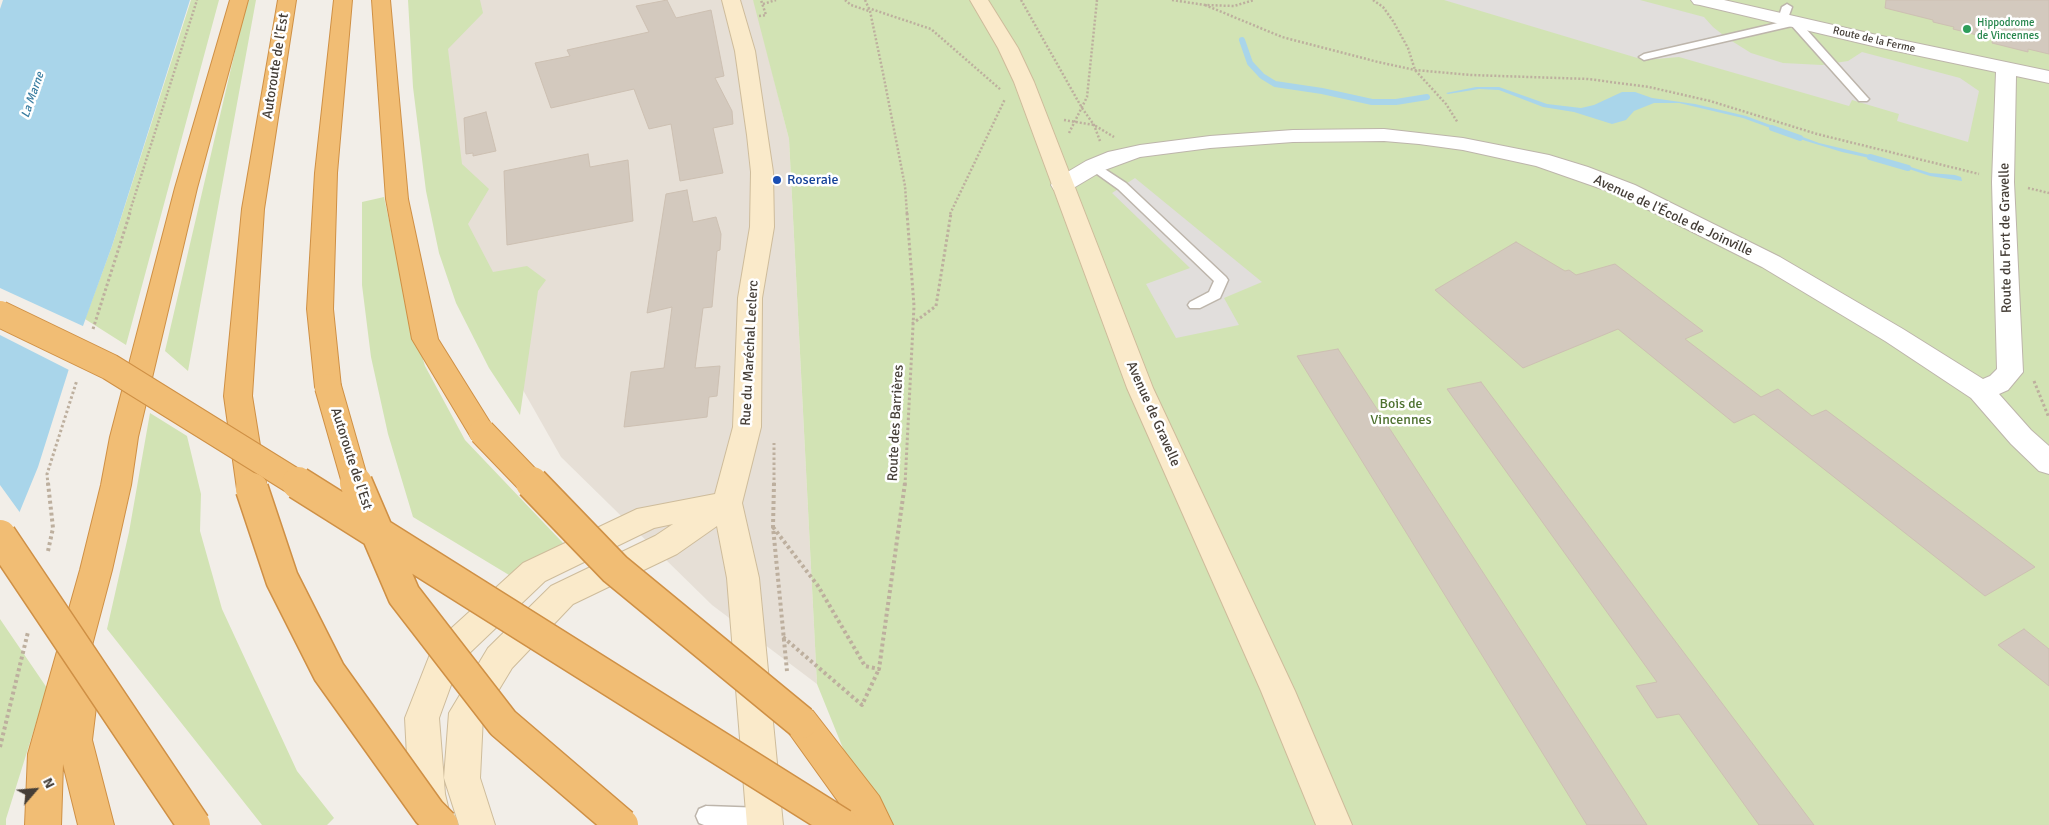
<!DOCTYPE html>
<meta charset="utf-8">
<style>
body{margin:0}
#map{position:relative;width:2049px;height:825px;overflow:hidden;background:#f2eee8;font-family:Signika,sans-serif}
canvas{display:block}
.north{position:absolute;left:10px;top:765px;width:50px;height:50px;-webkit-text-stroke:4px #fff;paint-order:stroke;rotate:63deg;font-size:14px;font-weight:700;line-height:20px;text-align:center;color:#453e37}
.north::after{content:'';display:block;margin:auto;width:18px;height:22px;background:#453e37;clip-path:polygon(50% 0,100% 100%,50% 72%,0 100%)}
</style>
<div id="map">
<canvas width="2049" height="825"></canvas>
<div class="north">N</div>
</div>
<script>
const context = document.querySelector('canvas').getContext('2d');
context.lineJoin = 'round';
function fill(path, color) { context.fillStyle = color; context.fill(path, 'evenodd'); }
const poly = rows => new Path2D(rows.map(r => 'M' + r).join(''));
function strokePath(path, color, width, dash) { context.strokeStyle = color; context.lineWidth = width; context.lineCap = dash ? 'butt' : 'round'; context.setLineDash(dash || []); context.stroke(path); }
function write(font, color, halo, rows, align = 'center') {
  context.font = font + ' Signika,sans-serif'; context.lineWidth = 5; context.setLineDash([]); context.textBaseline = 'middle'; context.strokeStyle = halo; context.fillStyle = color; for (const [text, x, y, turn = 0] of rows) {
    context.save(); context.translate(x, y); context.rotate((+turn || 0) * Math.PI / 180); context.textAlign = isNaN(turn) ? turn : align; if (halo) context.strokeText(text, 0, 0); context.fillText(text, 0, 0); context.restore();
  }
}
const residential = poly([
 [420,0,753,0,755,4,789,139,817,684,712,605,561,457,489,330]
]);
const green = poly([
 [191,0,219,0,126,345,85,319,112,246],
 [247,0,256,0,188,371,165,351],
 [408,0,480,0,483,13,448,49,462,164,489,189,468,224,493,272,527,266,546,280,538,291,520,415,489,368,456,303,439,253,426,191,413,87],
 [753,0,2049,0,2049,825,874,825,817,684,789,139],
 [384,197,408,309,425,366,465,440,563,543,509,575,413,517,388,434,371,357,362,285,362,202],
 [150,413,187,436,201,494,200,531,222,609,297,771,334,818,327,825,262,825,107,629,129,532],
 [0,619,47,688,6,819,6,825,0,825]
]);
const parking = poly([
 [1444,0,1640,0,1704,17,1713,27,1727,38,1751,53,1783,63,1822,65,1848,61,1862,52,1960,78,1979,91,1968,142,1897,121,1899,114,1852,100,1849,106,1679,57,1644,60],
 [1135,178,1262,282,1224,298,1239,325,1176,338,1146,284,1190,268,1112,193]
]);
const water = poly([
 [3,0,190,0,112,246,79,337,38,467,13,528,0,543,0,9],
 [1476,87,1499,87,1547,104,1581,108,1594,105,1622,92,1635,92,1652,98,1695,104,1746,116,1819,143,1882,158,1930,173,1955,175,1961,177,1962,181,1930,176,1888,162,1842,152,1806,141,1743,118,1679,103,1654,103,1634,111,1626,120,1612,124,1574,112,1543,107,1499,90,1479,89,1448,94,1446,93]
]);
const pier = poly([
 [0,288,85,327,71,371,0,335],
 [0,485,21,514,15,529,0,546]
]);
const stream = poly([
 [1242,40,1250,63,1262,76,1275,84,1322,91,1372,102,1396,102,1427,97],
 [1772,128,1800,138],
 [1870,157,1908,168]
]);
const building = poly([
 [667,0,676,18,711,10,724,76,715,78,732,111,733,124,713,128,723,173,680,181,671,124,649,129,634,89,551,108,535,63,570,56,567,50,649,32,636,6,667,0],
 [1886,0,2049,0,2049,54,2028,49,2028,52,1992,43,1993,39,1953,29,1954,27,1933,22,1933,20,1885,8,1886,0],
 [486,112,496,151,473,156,473,153,466,154,464,118,486,112],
 [588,154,590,167,628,160,633,221,507,245,504,171,588,154],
 [687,190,693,222,716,217,721,234,720,250,717,251,712,307,703,308,695,368,720,366,717,396,709,397,707,417,624,427,631,372,664,368,672,307,647,313,666,194,687,190],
 [1516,242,1565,271,1569,270,1576,275,1615,264,1703,331,1685,339,1761,397,1778,389,1812,416,1826,410,2035,567,1985,596,1754,414,1734,423,1618,329,1523,368,1435,290,1516,242],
 [1338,349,1647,825,1587,825,1297,356,1338,349],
 [1481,382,1654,613,1814,825,1759,825,1679,714,1657,718,1636,686,1657,682,1447,389,1481,382],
 [2024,629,2049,649,2049,686,1998,645,2024,629]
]);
const pathFar2 = poly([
 [845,0,851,5,869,11],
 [865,0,870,11,883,73,905,186,907,214],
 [1021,0,1082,108,1094,125,1100,141],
 [1172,0,1205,5,1234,6,1254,0],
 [1373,0,1383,7,1393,21,1408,48,1415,70,1446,104,1458,123],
 [763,4,776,0],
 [1205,5,1282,37,1378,62,1415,70,1471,75,1588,79,1649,87,1710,101,1817,134,1979,174],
 [868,8,931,29,1001,90],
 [759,16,766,15,761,0],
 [1064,120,1094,125,1114,137],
 [1069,133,1087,97,1097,0],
 [2028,188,2049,193],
 [129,214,197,0],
 [950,214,1005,99]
]);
const pathFar1 = poly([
 [912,324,936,306,951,213],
 [93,329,130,213],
 [2034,381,2049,418],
 [48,485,47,474,77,380],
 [774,485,774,443],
 [905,485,914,306,907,213]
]);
const path = poly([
 [774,483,773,527,787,671],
 [773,527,818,586,865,666,879,669,905,483],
 [48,551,53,528,48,483],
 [783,637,862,705,879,669],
 [0,747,28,632]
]);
const lane = poly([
 [1787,4,1792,7,1787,21,1798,20,1867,97,1869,99,1867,101,1859,101,1792,26,1644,60,1639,57,1644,54,1782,22,1778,19,1782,7,1787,4],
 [1094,162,1126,183,1226,277,1228,280,1220,298,1200,308,1190,308,1188,305,1190,302,1209,292,1214,281,1118,189,1090,169,1088,166,1094,162],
 [706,806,764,808,771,811,774,818,771,825,704,825,699,823,696,816,699,809,706,806]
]);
const street = poly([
 [1691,0,1724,0,1877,35,2049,71,2049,83,2016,76,2014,182,2023,372,2008,390,1999,394,2031,430,2049,446,2049,474,2039,471,2011,444,1971,398,1885,341,1762,267,1619,195,1536,166,1463,150,1419,144,1384,141,1293,142,1210,148,1140,157,1102,171,1070,190,1062,192,1054,190,1051,185,1054,180,1086,161,1108,152,1140,145,1210,136,1293,130,1384,129,1463,138,1549,155,1588,167,1635,185,1780,257,1903,329,1983,379,1990,376,1997,369,1992,182,1996,72,1877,47,1700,5,1694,4,1691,0]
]);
const secondary = poly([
 [722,0,740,0,755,51,773,172,774,227,762,298,761,427,742,503,759,578,783,825,747,825,727,578,717,526,677,554,573,604,512,668,483,716,480,778,495,825,459,825,444,778,449,713,488,648,551,586,655,536,673,524,654,528,545,581,459,663,439,718,445,794,450,815,446,825,418,825,409,794,405,718,434,644,523,563,637,509,715,494,733,427,738,298,750,227,751,172,747,135,735,51,722,0],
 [970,0,988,0,1018,48,1034,82,1153,388,1295,691,1352,825,1316,825,1261,691,1127,388,1014,82,998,48,970,0]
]);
const highway = poly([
 [230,0,248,0,197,188,138,437,131,485,112,570,90,653,96,656,101,666,92,740,114,825,78,825,63,764,61,825,25,825,28,754,80,570,101,485,110,437,175,188,230,0],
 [278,0,296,0,264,209,252,396,267,489,262,497,252,500,242,497,237,489,224,396,242,209,278,0],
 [334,0,352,0,337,173,333,309,341,387,338,394,328,397,318,394,315,387,307,309,315,173,334,0],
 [372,0,390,0,408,199,438,339,496,432,492,439,482,442,472,439,412,339,386,199,372,0],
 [801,706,813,711,879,796,893,825,855,825,789,733,784,722,789,711,801,706]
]);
const highwayBridgeFar1 = poly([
 [0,314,110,367,300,485],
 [328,387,356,485],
 [482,432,533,485]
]);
const highwayBridge = poly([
 [298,483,842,825],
 [356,483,404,595,503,723,622,825],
 [532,483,615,569,801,722],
 [252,489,282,579,329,672,429,812,442,825],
 [0,536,194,825]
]);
const markers = [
 [1967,29,5,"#2e9e5b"],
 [777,180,5,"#1a4fb4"]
];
const farLeisurenames = [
 ["Hippodrome",1977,23],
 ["de Vincennes",1977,36]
];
const farStreetnames = [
 ["Route de la Ferme",1874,40,13]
];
const farWaternames = [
 ["La Marne",33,95,-71]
];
const streetNames = [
 ["Autoroute de l’Est",276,66,-81],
 ["Avenue de l'École de Joinville",1673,216,25],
 ["Route du Fort de Gravelle",2006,238,-91],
 ["Rue du Maréchal Leclerc",750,353,-87],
 ["Avenue de Gravelle",1153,414,66],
 ["Route des Barrières",896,423,-87],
 ["Autoroute de l’Est",351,459,72]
];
const transitNames = [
 ["Roseraie",787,180]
];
const parkNames = [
 ["Bois de",1401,404],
 ["Vincennes",1401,420]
];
fill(residential, '#e6dfd6');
fill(green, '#d2e3b4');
fill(parking, '#e1dedc');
fill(water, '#a9d5ea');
fill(pier, '#f2eee8');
strokePath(stream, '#a9d5ea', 6);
fill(building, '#d3c9be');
strokePath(building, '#cdc0b2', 1);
strokePath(lane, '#bdb5ab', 3);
strokePath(street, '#bdb5ab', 2);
strokePath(secondary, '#cebc9b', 2);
strokePath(highway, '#cf9045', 2);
strokePath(pathFar2, '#bdaf9e', 2.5, [2, 2]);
strokePath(pathFar1, '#bdaf9e', 3, [2.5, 2.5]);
strokePath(path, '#bdaf9e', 4, [3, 3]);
fill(lane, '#fff');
fill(street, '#fff');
fill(secondary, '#faeaca');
fill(highway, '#f1bd74');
strokePath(highwayBridgeFar1, '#cf9045', 28, []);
strokePath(highwayBridge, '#cf9045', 35, []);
strokePath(highwayBridgeFar1, '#f1bd74', 26);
strokePath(highwayBridge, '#f1bd74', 32);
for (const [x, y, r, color] of markers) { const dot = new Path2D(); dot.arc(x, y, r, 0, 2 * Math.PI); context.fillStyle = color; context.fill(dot); strokePath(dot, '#fff', 2); }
write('11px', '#27864d', '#fff', farLeisurenames, 'left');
write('11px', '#453e37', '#fff', farStreetnames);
write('italic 12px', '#387ca0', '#fff', farWaternames);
write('14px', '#453e37', '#fff', streetNames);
write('14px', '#164399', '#fff', transitNames, 'left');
write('14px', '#4e712f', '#fff', parkNames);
</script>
